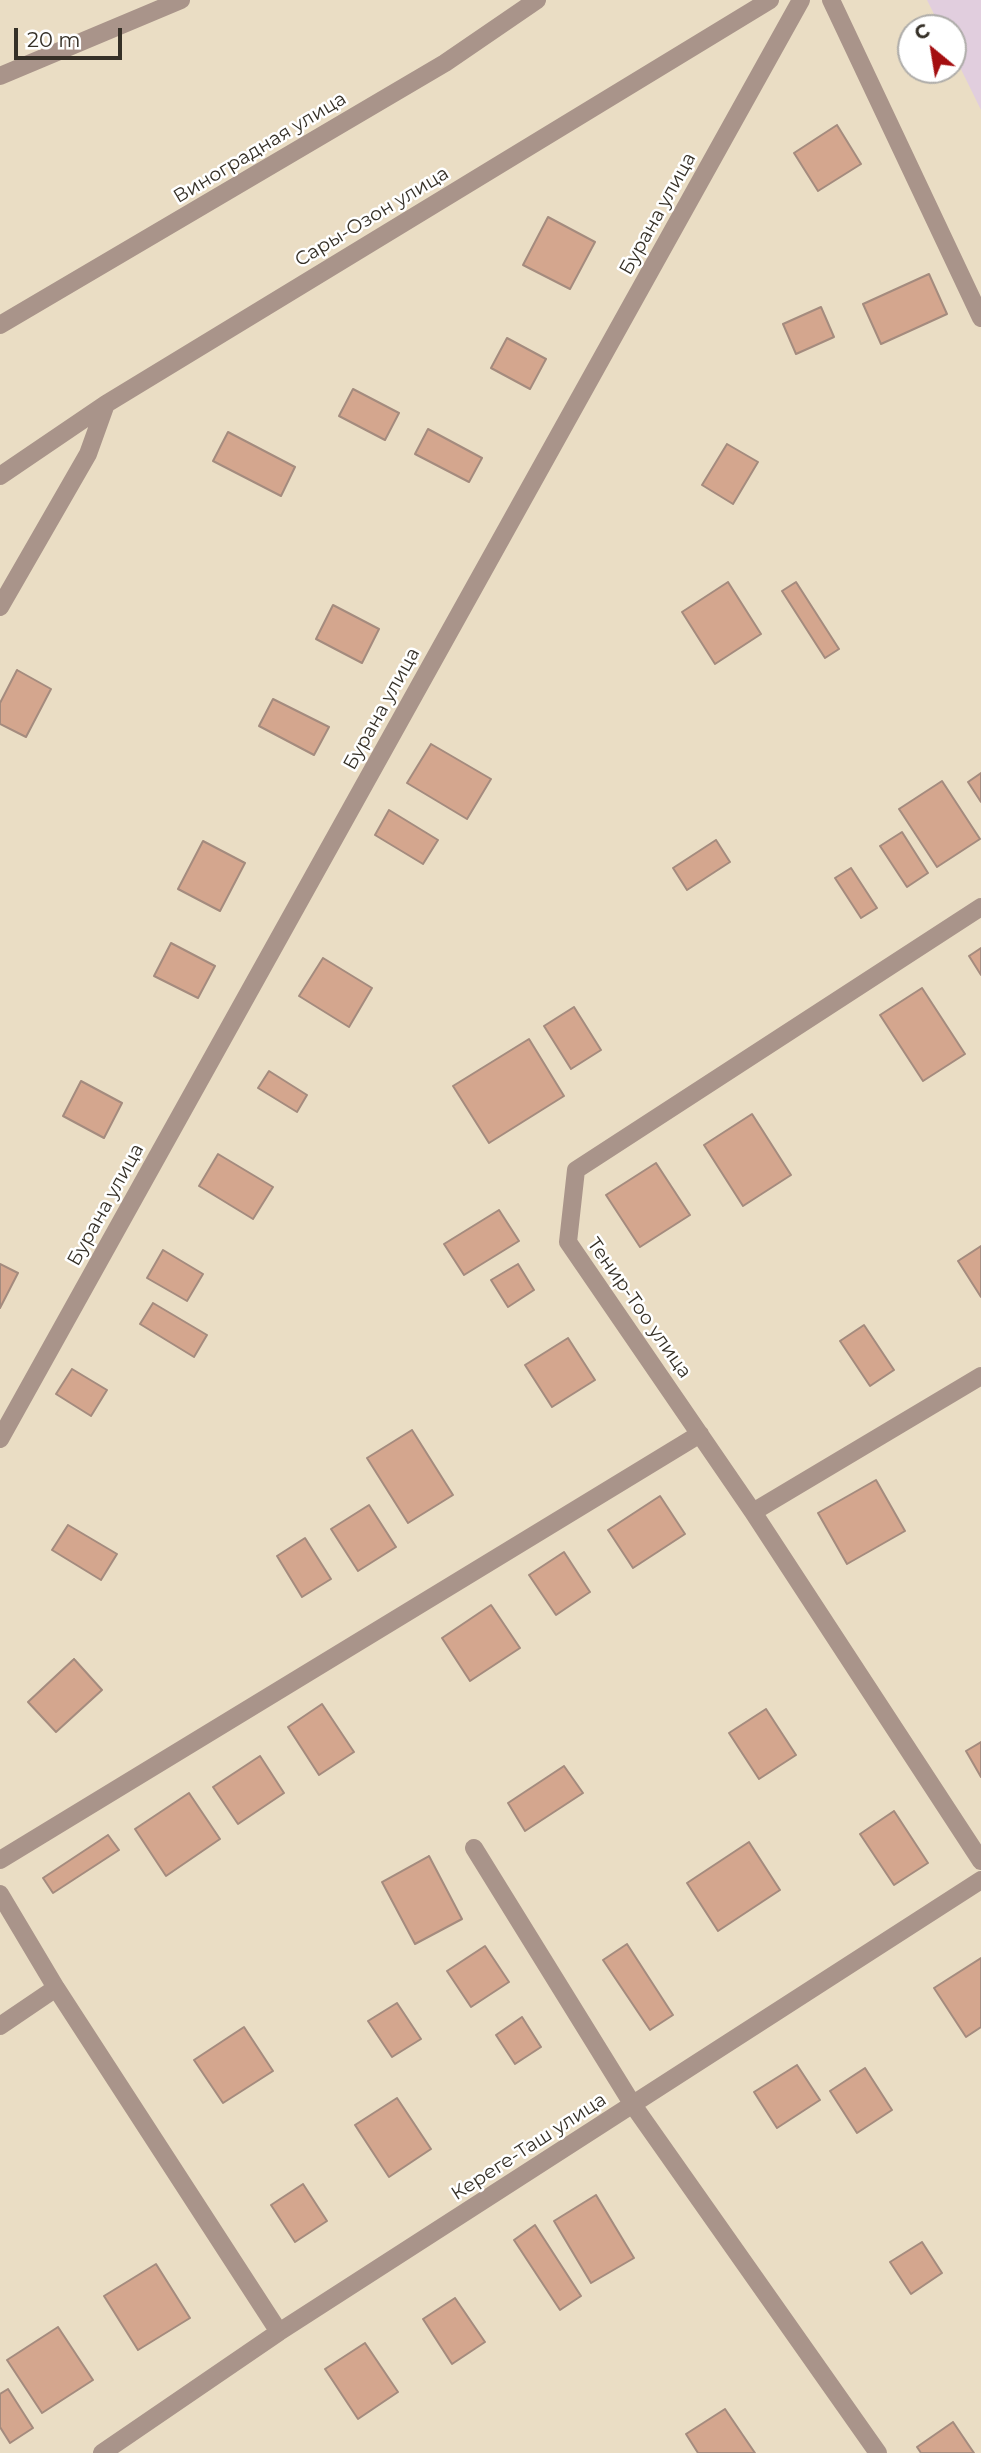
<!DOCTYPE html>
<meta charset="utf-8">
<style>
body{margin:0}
#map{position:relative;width:981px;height:2453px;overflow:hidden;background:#eaddc4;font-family:Montserrat,sans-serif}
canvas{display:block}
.north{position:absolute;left:897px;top:14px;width:70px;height:70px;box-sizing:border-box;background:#fff;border:2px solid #aeaca9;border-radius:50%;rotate:330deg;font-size:19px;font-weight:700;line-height:28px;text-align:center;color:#353027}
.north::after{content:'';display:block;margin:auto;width:24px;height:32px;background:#a40e10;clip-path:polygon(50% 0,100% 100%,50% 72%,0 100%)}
.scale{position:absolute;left:14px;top:28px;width:108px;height:32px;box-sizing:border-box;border:4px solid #353027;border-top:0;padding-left:9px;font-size:21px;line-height:24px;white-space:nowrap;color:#353027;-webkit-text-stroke:5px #fff;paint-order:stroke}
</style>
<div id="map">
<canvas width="981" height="2453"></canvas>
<div class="north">С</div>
<div class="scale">20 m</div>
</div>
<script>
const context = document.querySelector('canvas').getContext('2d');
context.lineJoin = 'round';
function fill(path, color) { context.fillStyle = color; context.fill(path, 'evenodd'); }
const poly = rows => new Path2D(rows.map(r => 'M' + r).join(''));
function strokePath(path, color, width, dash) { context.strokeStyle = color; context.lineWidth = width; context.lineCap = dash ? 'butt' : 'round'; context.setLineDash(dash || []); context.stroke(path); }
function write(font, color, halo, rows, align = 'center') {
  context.font = font + ' Montserrat,sans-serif'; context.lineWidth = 5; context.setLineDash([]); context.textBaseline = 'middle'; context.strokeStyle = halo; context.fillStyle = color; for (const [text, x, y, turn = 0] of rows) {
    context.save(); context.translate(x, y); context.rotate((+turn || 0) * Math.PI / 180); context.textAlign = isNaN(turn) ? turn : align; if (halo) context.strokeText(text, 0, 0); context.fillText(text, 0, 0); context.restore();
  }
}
const industrial = poly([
 [927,0,981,0,981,110,953,53,953,28,941,28]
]);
const building = poly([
 [837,125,861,164,818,191,794,153,837,125],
 [548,217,595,242,570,289,523,265,548,217],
 [929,274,947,314,881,344,863,304,929,274],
 [821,307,834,337,796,354,783,324,821,307],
 [507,338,546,359,530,389,491,368,507,338],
 [353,389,399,413,385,440,339,416,353,389],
 [428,429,482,458,469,482,415,454,428,429],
 [228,432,295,467,281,496,213,461,228,432],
 [727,444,758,462,733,504,702,485,727,444],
 [728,582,761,634,715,664,682,612,728,582],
 [796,582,839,649,825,658,782,591,796,582],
 [333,605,379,629,362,663,316,639,333,605],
 [17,670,51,689,26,737,0,724,0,703,17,670],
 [273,699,329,727,314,755,259,726,273,699],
 [431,744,491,779,467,819,407,783,431,744],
 [981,773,981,802,968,782,981,773],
 [942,781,980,839,937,867,899,809,942,781],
 [389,810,438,840,423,864,375,835,389,810],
 [902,832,928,873,907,887,880,846,902,832],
 [716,840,730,862,687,890,673,868,716,840],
 [203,841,245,863,220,911,178,889,203,841],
 [851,868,877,908,861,918,835,878,851,868],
 [171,943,215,966,198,998,154,976,171,943],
 [981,948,981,975,969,956,981,948],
 [323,958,372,988,349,1027,299,996,323,958],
 [922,988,965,1054,923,1081,880,1015,922,988],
 [574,1007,601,1050,571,1069,544,1026,574,1007],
 [529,1039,564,1096,489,1143,453,1086,529,1039],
 [269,1071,307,1095,297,1112,258,1088,269,1071],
 [81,1081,122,1103,104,1138,63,1116,81,1081],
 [752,1114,791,1175,743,1206,704,1145,752,1114],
 [218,1154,273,1187,253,1219,199,1186,218,1154],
 [656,1163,690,1215,640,1247,606,1195,656,1163],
 [499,1210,519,1241,464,1275,444,1244,499,1210],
 [981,1246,981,1297,958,1261,981,1246],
 [163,1250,203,1274,187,1301,147,1278,163,1250],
 [0,1264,18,1273,0,1308,0,1264],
 [518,1264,534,1290,508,1307,491,1280,518,1264],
 [153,1303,207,1335,194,1357,140,1324,153,1303],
 [864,1325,894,1370,870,1386,840,1341,864,1325],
 [568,1338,595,1380,552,1407,525,1365,568,1338],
 [72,1369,107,1390,91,1416,56,1394,72,1369],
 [412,1430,453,1495,408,1523,367,1458,412,1430],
 [876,1480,905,1531,847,1564,818,1513,876,1480],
 [660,1496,685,1534,633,1568,608,1530,660,1496],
 [369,1505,396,1547,358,1571,331,1529,369,1505],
 [68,1525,117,1554,101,1580,52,1550,68,1525],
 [305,1538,331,1579,302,1597,277,1556,305,1538],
 [564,1552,590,1592,556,1615,529,1575,564,1552],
 [491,1605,520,1648,470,1681,442,1638,491,1605],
 [74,1659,102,1690,56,1732,28,1702,74,1659],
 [322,1704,354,1752,319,1775,288,1727,322,1704],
 [766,1709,796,1755,759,1779,729,1733,766,1709],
 [981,1742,981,1777,966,1751,981,1742],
 [260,1756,284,1793,238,1824,213,1787,260,1756],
 [564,1766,583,1793,525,1831,508,1803,564,1766],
 [189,1793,220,1839,166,1876,135,1829,189,1793],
 [894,1811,928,1863,894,1885,860,1834,894,1811],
 [108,1835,119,1850,53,1893,43,1878,108,1835],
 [749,1842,780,1890,718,1931,687,1883,749,1842],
 [429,1856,462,1919,415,1944,382,1882,429,1856],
 [627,1944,673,2015,650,2030,603,1960,627,1944],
 [485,1946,509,1982,471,2007,447,1971,485,1946],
 [981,1958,981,2027,966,2037,934,1988,981,1958],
 [397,2003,421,2039,392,2057,368,2021,397,2003],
 [522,2017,541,2047,515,2064,496,2035,522,2017],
 [244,2027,273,2071,223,2103,194,2060,244,2027],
 [797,2065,820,2100,777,2128,754,2092,797,2065],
 [865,2068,892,2110,857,2133,830,2091,865,2068],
 [397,2098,431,2149,389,2177,355,2125,397,2098],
 [303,2184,327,2221,295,2242,271,2205,303,2184],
 [596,2195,634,2258,591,2283,554,2221,596,2195],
 [535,2225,581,2296,560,2310,514,2240,535,2225],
 [922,2242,942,2273,911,2294,890,2262,922,2242],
 [156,2264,190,2318,138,2350,104,2296,156,2264],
 [455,2298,485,2342,452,2364,423,2319,455,2298],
 [58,2327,93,2380,42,2413,7,2360,58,2327],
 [365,2343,398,2392,358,2419,325,2369,365,2343],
 [8,2389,33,2428,10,2443,0,2427,0,2394,8,2389],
 [725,2409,755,2453,698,2453,686,2434,725,2409],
 [953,2422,974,2453,921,2453,917,2447,953,2422]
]);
const lane = poly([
 [0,76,181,0],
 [0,325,445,63,537,0]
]);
const street = poly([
 [831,0,981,318],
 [0,476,106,404,770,0],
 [0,607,88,454,106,404],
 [981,907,576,1170,568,1242,753,1512,981,1861],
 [0,1439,801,0],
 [753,1512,981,1376],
 [474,1848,633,2105,878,2453],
 [0,1860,700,1434],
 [0,1894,56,1988,279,2332],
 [0,2026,56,1988],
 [102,2453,279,2332,981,1880]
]);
const streetNames = [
 ["Виноградная улица",260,148,-31],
 ["Бурана улица",658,214,-61],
 ["Сары-Озон улица",372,217,-31],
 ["Бурана улица",382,709,-61],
 ["Бурана улица",106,1205,-61],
 ["Тенир-Тоо улица",639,1308,55],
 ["Кереге-Таш улица",529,2147,-33]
];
fill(industrial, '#e1cede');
fill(building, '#d4a68e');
strokePath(building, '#a48b7e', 2);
strokePath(lane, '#a9948a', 18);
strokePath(street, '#a9948a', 18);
write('19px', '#353027', '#fff', streetNames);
</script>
